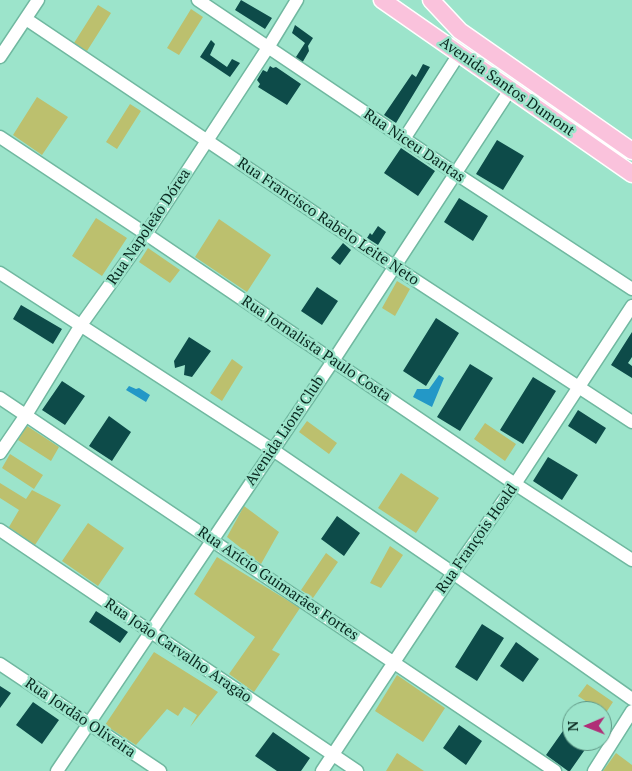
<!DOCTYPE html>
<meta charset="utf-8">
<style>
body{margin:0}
#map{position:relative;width:632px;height:771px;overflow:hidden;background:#9ce4cb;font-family:"PT Serif",serif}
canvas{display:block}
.north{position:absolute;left:562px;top:701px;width:50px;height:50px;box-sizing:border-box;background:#9ce4cb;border:1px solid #619986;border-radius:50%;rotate:269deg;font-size:14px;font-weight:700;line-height:20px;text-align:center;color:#09281f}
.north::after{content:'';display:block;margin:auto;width:18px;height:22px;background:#b02d77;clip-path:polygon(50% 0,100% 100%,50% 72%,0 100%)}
</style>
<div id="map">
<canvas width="632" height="771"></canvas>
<div class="north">N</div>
</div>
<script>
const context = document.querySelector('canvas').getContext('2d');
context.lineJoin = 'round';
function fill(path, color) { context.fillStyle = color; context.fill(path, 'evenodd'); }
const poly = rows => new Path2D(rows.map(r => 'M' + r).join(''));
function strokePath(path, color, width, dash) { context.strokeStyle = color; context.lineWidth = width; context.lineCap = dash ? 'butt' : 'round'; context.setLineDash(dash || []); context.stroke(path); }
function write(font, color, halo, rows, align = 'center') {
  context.font = font + ' "PT Serif",serif'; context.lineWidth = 5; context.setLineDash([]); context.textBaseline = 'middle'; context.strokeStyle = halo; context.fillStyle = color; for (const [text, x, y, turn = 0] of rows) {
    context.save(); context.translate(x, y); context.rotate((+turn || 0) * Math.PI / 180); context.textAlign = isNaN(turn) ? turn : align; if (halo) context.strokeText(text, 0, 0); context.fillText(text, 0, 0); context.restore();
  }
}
const green = poly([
 [98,5,111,13,87,51,74,43],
 [191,9,203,17,179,55,167,48],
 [37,97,68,117,42,155,13,135],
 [130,104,141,111,117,149,106,142],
 [96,218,127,238,102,276,72,256],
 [219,219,271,255,247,292,195,257],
 [148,248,180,270,170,283,139,262],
 [397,281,410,289,395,316,382,308],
 [232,359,243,367,222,401,210,393],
 [307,421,337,443,329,454,299,432],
 [485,423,516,444,505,461,474,439],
 [27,426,59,447,51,461,18,440],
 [10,454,43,475,34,489,2,468],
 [401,473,439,498,416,533,378,508],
 [0,483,26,499,32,490,61,505,35,545,9,527,19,510,0,498],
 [244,506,279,532,261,564,227,537],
 [88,523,124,548,98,586,62,561],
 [390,546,403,555,381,588,370,583],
 [326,553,338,562,313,598,301,590],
 [217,557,300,608,272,650,280,654,254,692,229,674,255,637,194,594],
 [154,652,218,692,190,727,197,715,184,707,178,716,167,709,136,745,105,725],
 [397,675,445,708,423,742,375,711],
 [587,684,613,702,605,714,578,696],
 [397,753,424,771,386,771],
 [616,753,632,765,632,771,603,771]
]);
const water = poly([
 [439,375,444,378,432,407,413,397,417,389,429,389],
 [129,386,136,389,139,388,150,395,146,402,126,390]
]);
const building = poly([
 [241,0,272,18,265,29,235,10],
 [295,25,313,38,308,46,309,51,301,65,294,60,305,43,292,33],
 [211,40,215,44,210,55,227,67,232,59,240,63,230,77,200,57],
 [423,64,430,67,396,123,384,115,412,74,416,77],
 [270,66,273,68,276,67,301,84,287,105,258,87,260,84,257,80,263,70,267,72],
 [497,140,524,156,503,190,476,174],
 [401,148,435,171,418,196,384,173],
 [459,198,488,216,473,241,444,222],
 [378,226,386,232,378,245,367,238,370,233,372,235],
 [343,243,351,250,340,265,331,258],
 [317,287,338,301,322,325,301,311],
 [21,305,62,329,53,344,13,319],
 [436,318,459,333,426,386,403,371],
 [632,332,632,357,628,363,632,366,632,378,611,365],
 [189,337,211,351,192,377,184,375,185,365,175,368,174,361],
 [470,364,493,378,460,431,437,417],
 [533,377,556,391,523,444,500,430],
 [62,381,85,396,65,425,42,410],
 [578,410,606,428,596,444,568,426],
 [109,416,131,432,112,461,89,446],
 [548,457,578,475,562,500,533,481],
 [337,516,360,533,344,556,321,539],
 [96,611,128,632,120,643,89,622],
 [482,624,504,638,477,681,455,667],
 [516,642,539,659,523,682,500,666],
 [0,686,11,693,0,708],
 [33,702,59,720,42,744,16,725],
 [570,721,572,722,572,741,591,741,570,771,568,771,546,755],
 [459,725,482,741,466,765,443,748],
 [273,732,310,758,301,771,277,771,255,756]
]);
const minor = poly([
 [198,0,455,173,632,289],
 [26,19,395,267,632,422],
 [0,57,38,0],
 [0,137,146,234,515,484,632,560],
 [404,139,459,54],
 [0,273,273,450,453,573,632,699],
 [0,398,555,771],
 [0,453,26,415,81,325,146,234,269,46,297,0],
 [0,530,357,771],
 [0,664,160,771],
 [57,771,333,361,510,90],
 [322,771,453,573,515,484,632,306],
 [594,771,632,711]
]);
const major = poly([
 [382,0,632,174],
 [431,0,460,31,632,151]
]);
const streetNames = [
 ["Avenida Santos Dumont",507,87,35],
 ["Rua Niceu Dantas",414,146,34],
 ["Rua Francisco Rabelo Leite Neto",328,222,34],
 ["Rua Napoleão Dórea",149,227,-56],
 ["Rua Jornalista Paulo Costa",316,349,34],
 ["Avenida Lions Club",285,431,-56],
 ["Rua François Hoald",477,539,-55],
 ["Rua Arício Guimarães Fortes",278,584,34],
 ["Rua João Carvalho Aragão",178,651,34],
 ["Rua Jordão Oliveira",80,718,34]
];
fill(green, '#bcc06e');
fill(water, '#2398c7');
fill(building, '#0d4b49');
strokePath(minor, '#70b8a0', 15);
strokePath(major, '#fff', 19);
strokePath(minor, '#fff', 12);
strokePath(major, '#fac2dc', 16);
write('15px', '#09281f', '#9ce4cb', streetNames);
</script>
